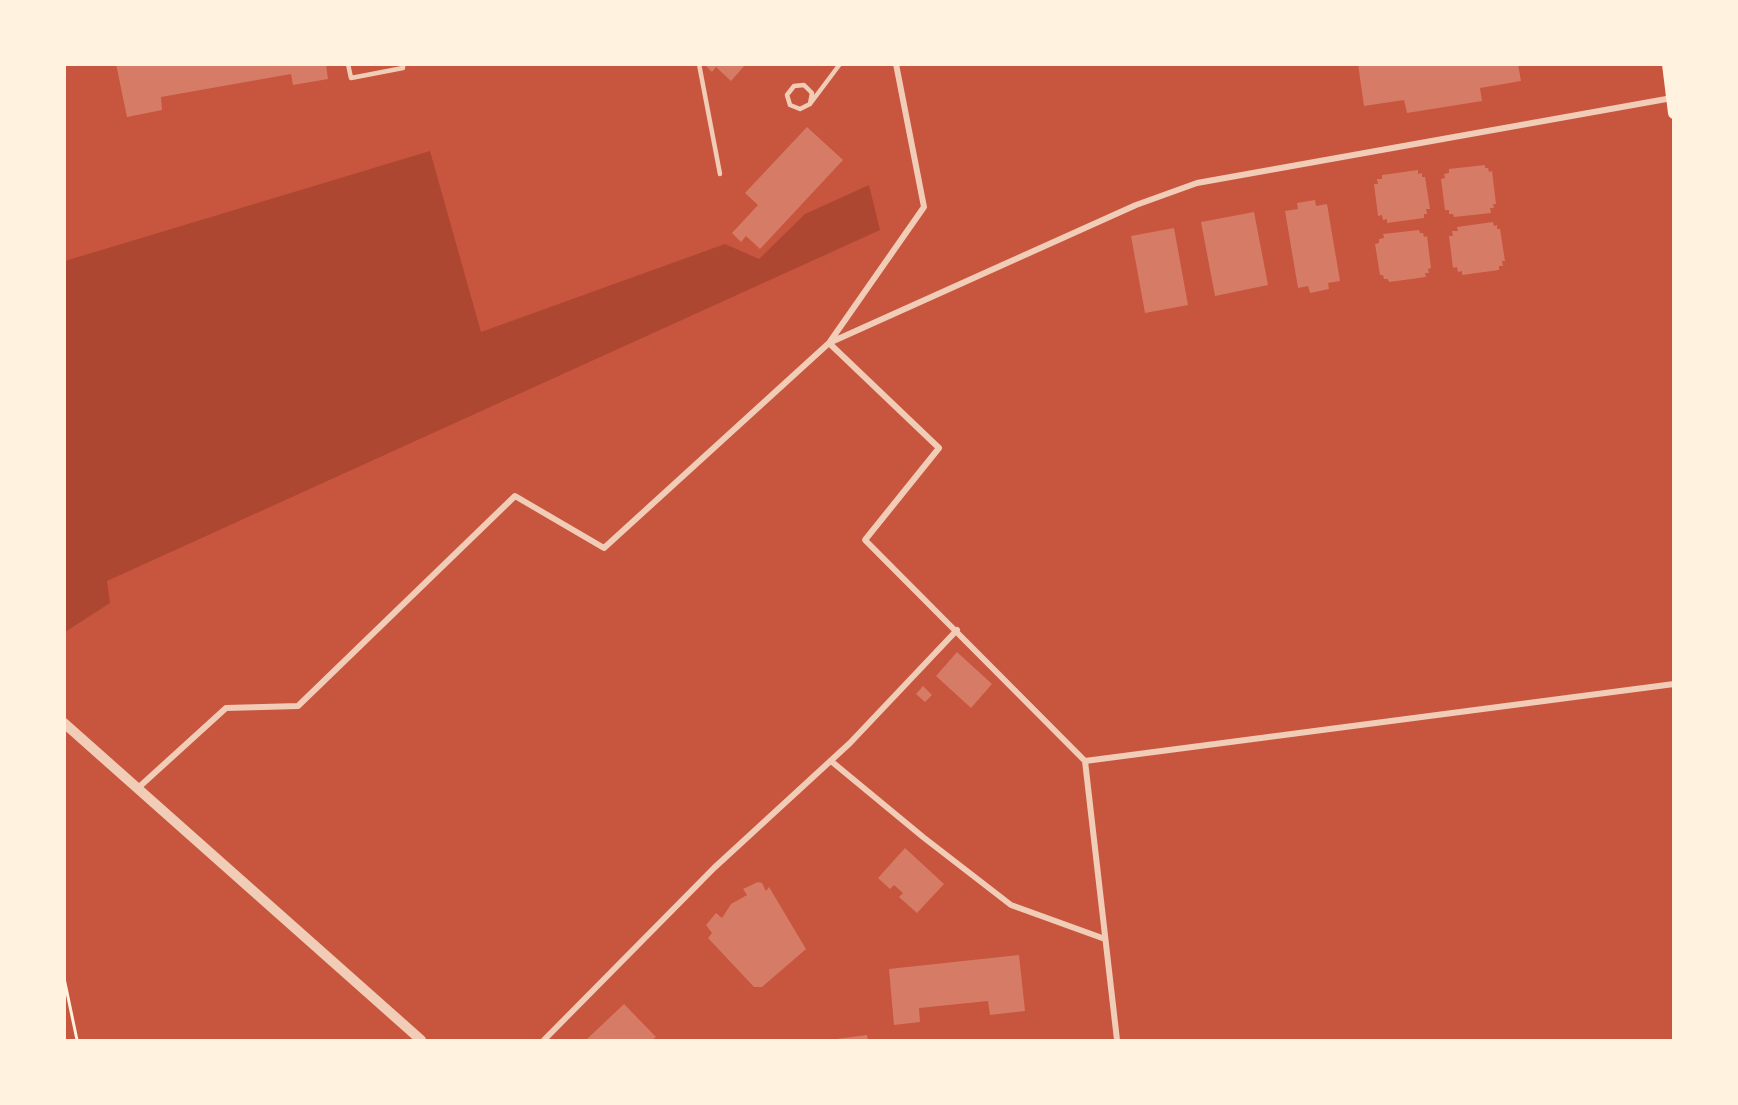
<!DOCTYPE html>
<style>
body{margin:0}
#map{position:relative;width:1738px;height:1105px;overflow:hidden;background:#c8553d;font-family:"PT Sans",sans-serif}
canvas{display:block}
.frame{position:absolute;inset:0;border:66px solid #fff3e0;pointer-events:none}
</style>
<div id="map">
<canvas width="1738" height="1105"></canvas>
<div class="frame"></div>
</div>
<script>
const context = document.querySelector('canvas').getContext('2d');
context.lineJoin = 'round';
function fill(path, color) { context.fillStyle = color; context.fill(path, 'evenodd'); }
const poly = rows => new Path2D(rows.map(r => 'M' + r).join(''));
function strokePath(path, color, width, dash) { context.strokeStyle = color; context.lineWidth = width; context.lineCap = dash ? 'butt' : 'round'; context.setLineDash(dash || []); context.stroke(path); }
const green = poly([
 [430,151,481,332,725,244,759,259,805,214,869,185,880,230,107,581,110,603,65,632,65,261]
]);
const building = poly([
 [116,64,326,64,328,79,293,85,291,74,161,97,162,110,127,117],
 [704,64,746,64,731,81,716,67,712,72],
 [1358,64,1518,64,1521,81,1480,88,1482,101,1407,113,1404,100,1364,106],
 [807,127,843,160,760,249,746,236,741,242,732,233,758,205,745,193],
 [1485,165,1485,168,1488,168,1489,172,1492,171,1496,204,1493,204,1494,208,1490,208,1491,213,1454,217,1453,214,1449,214,1449,210,1445,210,1441,179,1445,178,1444,174,1449,173,1449,169],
 [1418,170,1418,174,1422,173,1422,177,1425,177,1430,209,1426,209,1427,214,1424,214,1424,218,1387,223,1387,219,1383,220,1382,215,1378,216,1374,184,1378,184,1377,179,1382,179,1382,175],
 [1315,200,1316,206,1327,204,1340,281,1328,283,1329,289,1310,293,1308,286,1298,288,1285,211,1298,209,1297,203],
 [1254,212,1268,285,1215,296,1201,222],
 [1493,222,1494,226,1497,225,1497,229,1500,229,1505,261,1502,261,1503,266,1499,266,1499,270,1462,275,1462,271,1458,272,1457,267,1453,268,1449,236,1453,236,1452,231,1458,231,1457,227],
 [1174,228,1188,305,1145,313,1131,236],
 [1419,230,1420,233,1423,233,1424,237,1427,236,1431,268,1428,269,1429,273,1425,273,1426,277,1389,282,1388,279,1384,279,1383,275,1380,275,1375,244,1379,243,1379,239,1384,238,1383,234],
 [957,652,992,684,971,708,936,676],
 [923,686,932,695,925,702,916,694],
 [905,848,944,884,917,913,899,897,903,893,894,885,890,889,878,878],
 [758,882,762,883,766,891,769,887,806,949,762,987,754,987,708,938,712,933,706,925,716,913,722,918,731,904,747,895,743,889],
 [1019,955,1025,1011,990,1015,988,1001,919,1008,920,1022,894,1025,889,969],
 [624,1004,656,1037,652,1040,586,1040],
 [867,1035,868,1040,836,1040,836,1039]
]);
const path = poly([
 [64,978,77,1040]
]);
const service = poly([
 [348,64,351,78,403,68,403,64],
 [699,64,720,174],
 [810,104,812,93,804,85,794,86,787,95,790,105,800,109,810,104,840,64]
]);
const minor = poly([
 [831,761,923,837,1011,905,1105,939],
 [1085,761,1674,684],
 [138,788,226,708,298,706,515,496,604,548,829,343,924,207,896,64],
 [544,1040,714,868,850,743,957,630],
 [1117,1040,1085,761,865,540,939,448,829,343,1136,205,1197,183,1672,98]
]);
const tertiary = poly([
 [64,723,421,1040]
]);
const secondary = poly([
 [1668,64,1674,113]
]);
fill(green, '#ae4732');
fill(building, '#d67c66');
strokePath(path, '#fff3e0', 3);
strokePath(service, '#f1ccb7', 4.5);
strokePath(minor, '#f1ccb7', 6);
strokePath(tertiary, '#f1ccb7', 10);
strokePath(secondary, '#fff3e0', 12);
</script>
